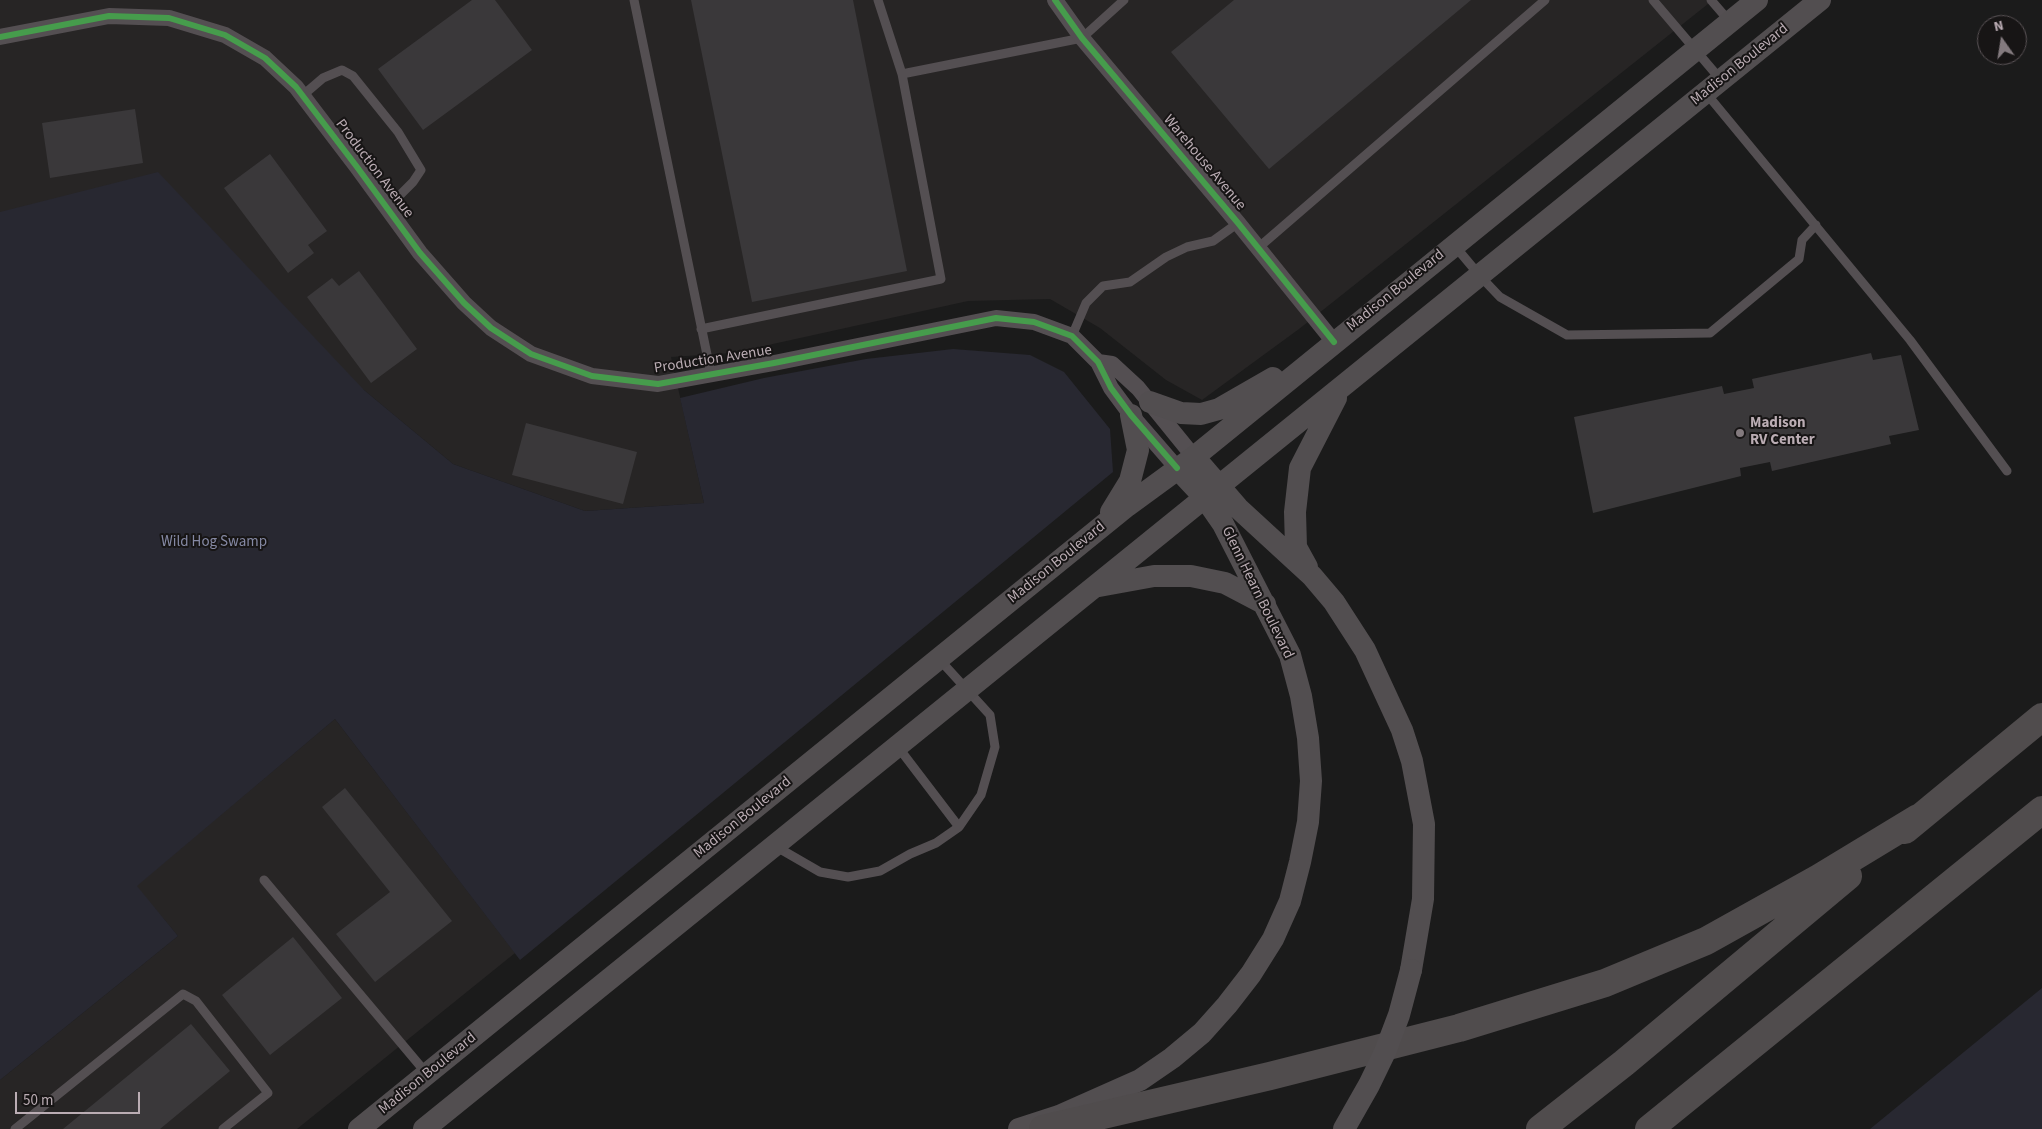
<!DOCTYPE html>
<style>
body{margin:0}
#map{position:relative;width:2042px;height:1129px;overflow:hidden;background:#1b1b1b;font-family:"Source Sans 3",sans-serif}
canvas{display:block}
.north{position:absolute;left:1977px;top:15px;width:50px;height:50px;box-sizing:border-box;background:#171515;border:1px solid #595255;border-radius:50%;rotate:347deg;font-size:14px;font-weight:700;line-height:20px;text-align:center;color:#bbadb4}
.north::after{content:'';display:block;margin:auto;width:18px;height:22px;background:#837a7e;clip-path:polygon(50% 0,100% 100%,50% 72%,0 100%)}
.scale{position:absolute;left:15px;top:1092px;width:125px;height:22px;box-sizing:border-box;border:2px solid #bbadb4;border-top:0;padding-left:6px;font-size:15px;line-height:18px;white-space:nowrap;color:#bbadb4;-webkit-text-stroke:4px #171515;paint-order:stroke}
</style>
<div id="map">
<canvas width="2042" height="1129"></canvas>
<div class="north">N</div>
<div class="scale">50 m</div>
</div>
<script>
const context = document.querySelector('canvas').getContext('2d');
context.lineJoin = 'round';
function fill(path, color) { context.fillStyle = color; context.fill(path, 'evenodd'); }
const poly = rows => new Path2D(rows.map(r => 'M' + r).join(''));
function strokePath(path, color, width, dash) { context.strokeStyle = color; context.lineWidth = width; context.lineCap = dash ? 'butt' : 'round'; context.setLineDash(dash || []); context.stroke(path); }
function write(font, color, halo, rows, align = 'center') {
  context.font = font + ' "Source Sans 3",sans-serif'; context.lineWidth = 4; context.setLineDash([]); context.textBaseline = 'middle'; context.strokeStyle = halo; context.fillStyle = color; for (const [text, x, y, turn = 0] of rows) {
    context.save(); context.translate(x, y); context.rotate((+turn || 0) * Math.PI / 180); context.textAlign = isNaN(turn) ? turn : align; if (halo) context.strokeText(text, 0, 0); context.fillText(text, 0, 0); context.restore();
  }
}
const built = poly([
 [0,0,1713,0,1299,329,1202,400,1166,380,1100,328,1050,299,968,301,732,353,671,357,704,503,585,511,453,464,364,390,0,212],
 [335,719,515,953,297,1129,0,1129,0,1080,178,936,136,886]
]);
const green = poly([
 [158,172,364,390,453,464,585,511,704,503,680,398,764,378,866,359,953,349,1030,355,1064,372,1110,429,1113,472,520,960,335,719,137,886,178,936,0,1080,0,212],
 [2042,988,2042,1129,1870,1129]
]);
const building = poly([
 [472,0,495,0,532,50,423,130,378,69],
 [691,0,853,0,907,271,752,302],
 [1234,0,1471,0,1269,169,1171,52],
 [135,109,143,163,50,178,42,123],
 [270,154,327,231,308,245,314,253,288,273,224,188],
 [359,271,417,349,371,383,307,297,332,278,339,286],
 [1871,353,1873,360,1901,355,1919,430,1889,436,1891,444,1772,471,1770,462,1740,468,1741,476,1593,513,1574,417,1722,386,1724,394,1754,388,1752,379],
 [526,423,637,452,623,504,512,475],
 [345,788,452,921,375,982,336,934,390,892,322,807],
 [293,937,342,998,270,1055,222,995],
 [191,1024,230,1071,160,1129,63,1129]
]);
const service = poly([
 [634,0,711,374],
 [1653,0,1721,80],
 [1711,0,1730,22],
 [902,74,1082,38,1124,0],
 [1706,93,1910,340,2007,471],
 [302,96,323,78,342,70,353,76,398,132,421,170,413,182,387,208],
 [1454,245,1480,276,1500,297,1567,335,1710,333,1799,259,1802,240,1816,225],
 [1258,248,1545,0],
 [701,329,941,279,902,74,878,0],
 [1072,336,1086,303,1103,286,1130,282,1166,257,1187,247,1213,241,1238,223],
 [898,747,959,827],
 [775,846,820,872,848,877,880,871,910,854,936,843,959,827,981,795,995,747,990,715,939,659],
 [264,880,427,1074],
 [15,1129,183,994,196,1001,268,1093,223,1129]
]);
const minor = poly([
 [1055,0,1082,38,1238,223,1334,342],
 [0,37,109,16,169,18,225,35,265,58,296,87,357,167,420,253,464,303,491,328,531,354,592,376,658,384,774,363,996,318,1034,322,1072,336,1098,362,1111,388,1131,415,1177,468],
 [1098,362,1112,364,1138,388,1194,457]
]);
const secondary = poly([
 [1150,402,1181,413,1201,414,1219,409,1273,378],
 [1194,457,1238,508,1312,576,1334,602,1365,650,1402,730,1412,761,1424,824,1423,899,1411,970],
 [1111,512,1130,481,1138,450,1131,415],
 [1307,567,1296,547,1295,512,1300,468,1336,398],
 [1099,586,1154,576,1191,576,1225,583,1265,604],
 [359,1129,1127,506,1194,457,1757,0],
 [424,1129,1820,0],
 [1019,1129,1059,1116,1140,1080,1172,1058,1202,1033,1227,1005,1251,974,1273,939,1290,901,1300,862,1308,822,1311,781,1308,738,1301,696,1290,655,1223,524,1205,498,1177,468]
]);
const motorway = poly([
 [1905,830,2042,717],
 [1043,1129,1270,1076,1459,1028,1605,983,1706,941,1819,878,1918,818],
 [1540,1129,1624,1063,1848,876],
 [1649,1129,2042,810]
]);
const secondaryBridge = poly([
 [1344,1129,1369,1085,1385,1052,1399,1015,1411,970]
]);
const cycleway = poly([
 [1055,0,1082,38,1238,223,1334,342],
 [0,37,109,16,169,18,225,35,265,58,296,87,357,167,420,253,464,303,491,328,531,354,592,376,658,384,774,363,996,318,1034,322,1072,336,1098,362,1111,388,1131,415,1177,468]
]);
const markers = [
 [1740,433,5,"#837a7e"]
];
const streetNames = [
 ["Madison Boulevard",1740,65,-39],
 ["Warehouse Avenue",1204,163,50],
 ["Production Avenue",374,169,53],
 ["Madison Boulevard",1396,291,-39],
 ["Production Avenue",713,360,-9],
 ["Madison Boulevard",1057,563,-39],
 ["Glenn Hearn Boulevard",1257,593,64],
 ["Madison Boulevard",743,818,-39],
 ["Madison Boulevard",428,1074,-39]
];
const poiNames = [
 ["Madison",1750,424],
 ["RV Center",1750,441]
];
const parkNames = [
 ["Wild Hog Swamp",214,543]
];
fill(built, '#272525');
fill(green, '#282831');
fill(building, '#3a383a');
strokePath(service, '#544f52', 9);
strokePath(minor, '#544f52', 16);
strokePath(secondary, '#524e50', 22);
strokePath(motorway, '#504c4d', 28);
strokePath(secondaryBridge, '#524e50', 22);
strokePath(cycleway, '#469c4c', 6);
for (const [x, y, r, color] of markers) { const dot = new Path2D(); dot.arc(x, y, r, 0, 2 * Math.PI); context.fillStyle = color; context.fill(dot); strokePath(dot, '#171515', 2); }
write('15px', '#bbadb4', '#171515', streetNames);
write('bold 15px', '#bbadb4', '#171515', poiNames, 'left');
write('15px', '#8589a4', '#171515', parkNames);
</script>
